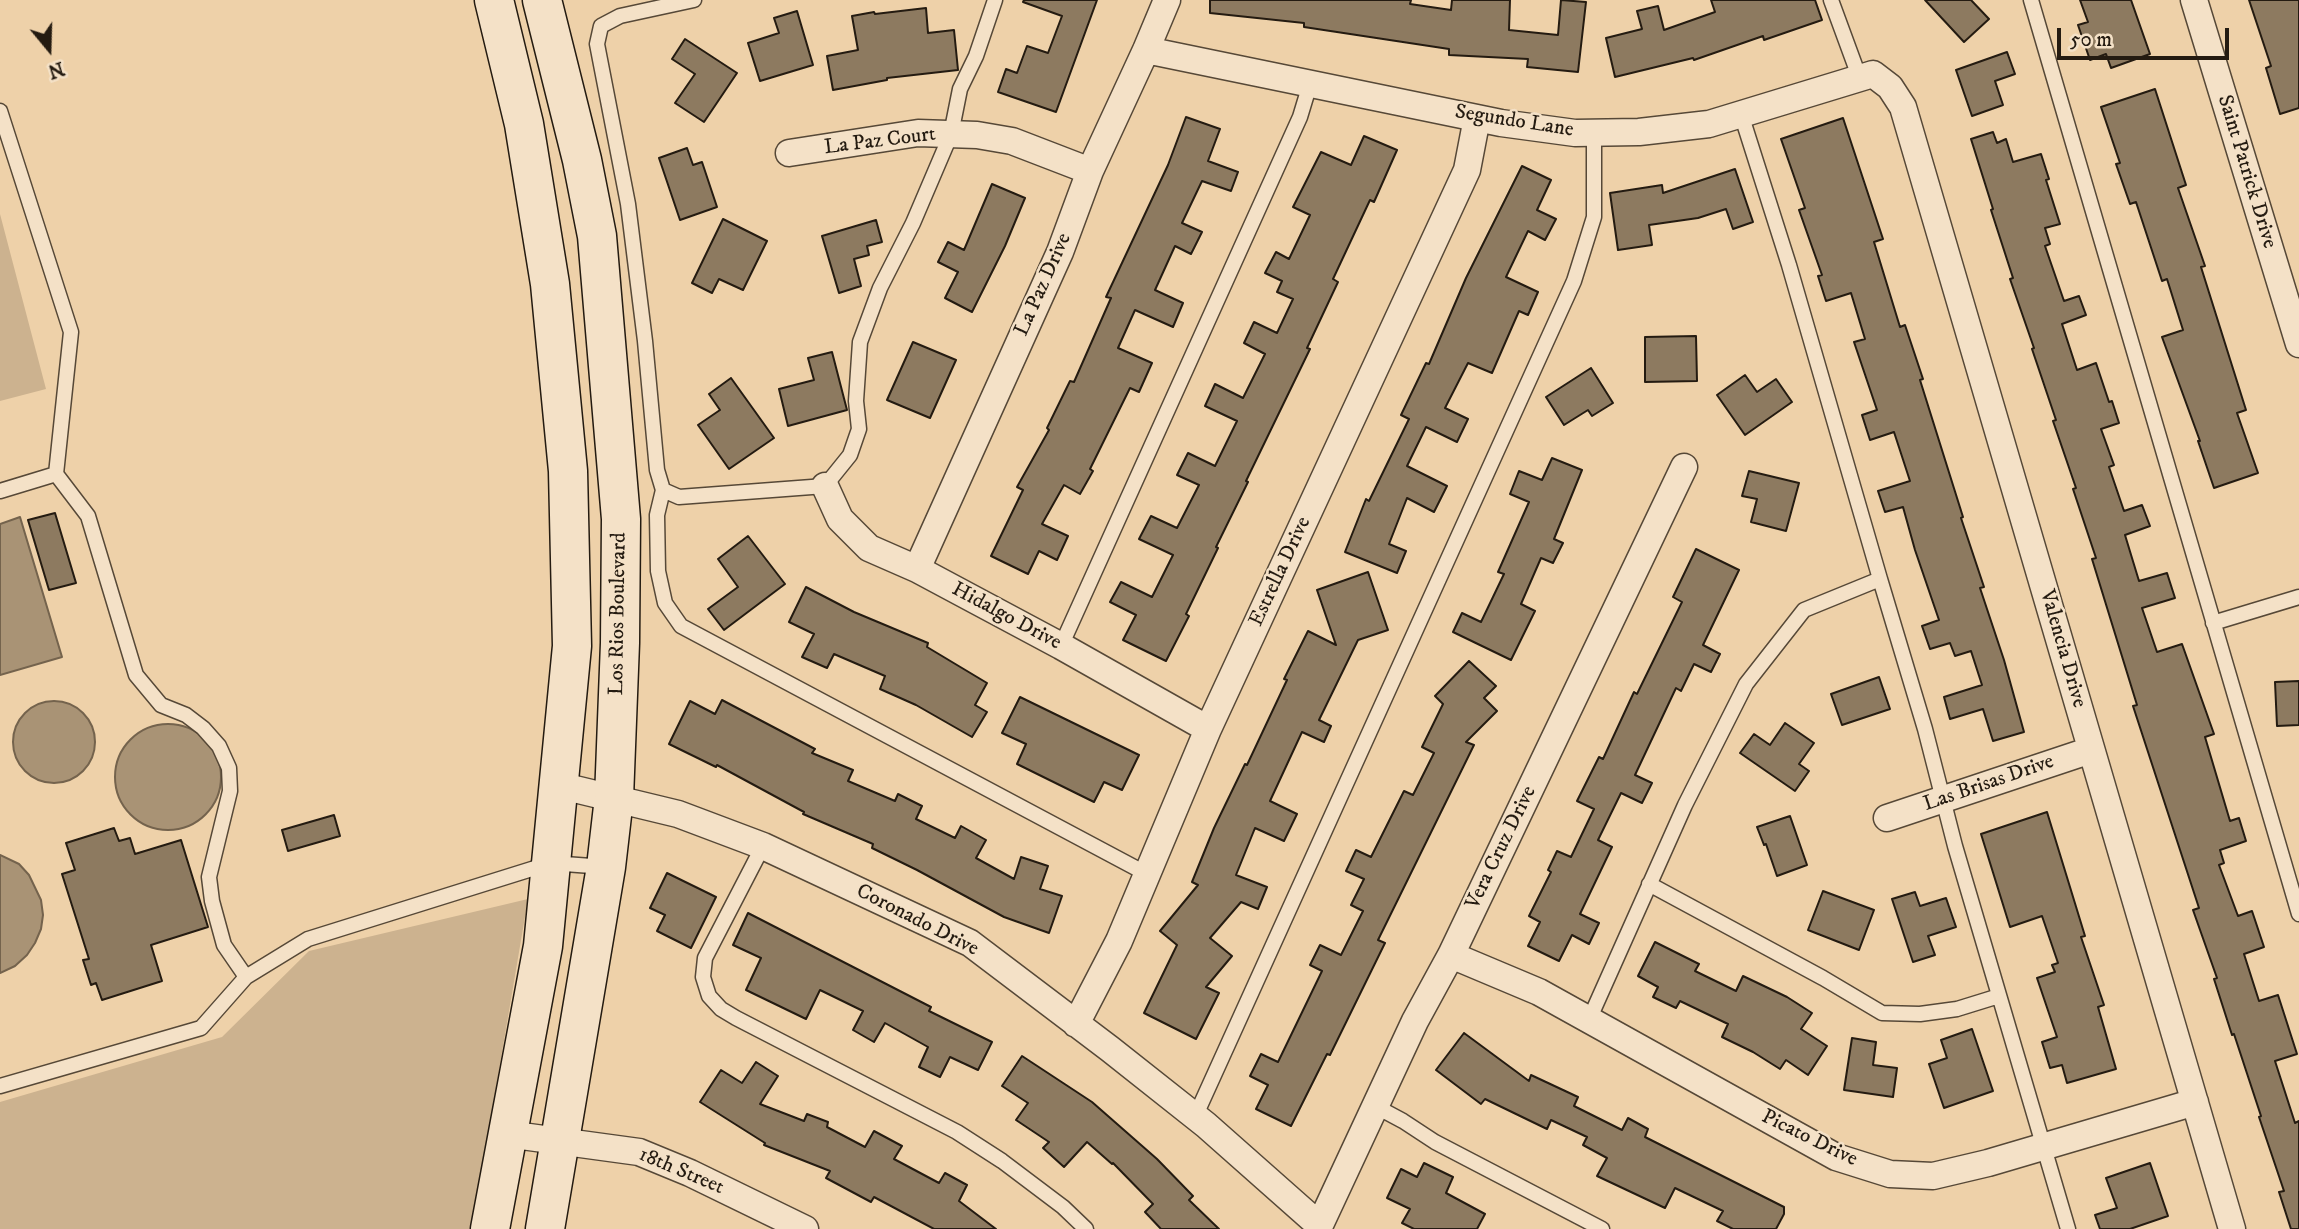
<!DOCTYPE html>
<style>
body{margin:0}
#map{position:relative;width:2299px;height:1229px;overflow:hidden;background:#eed1a9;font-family:"IM FELL DW Pica",serif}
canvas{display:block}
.north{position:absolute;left:14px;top:14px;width:70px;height:70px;-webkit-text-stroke:5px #f4e1c7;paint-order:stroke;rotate:161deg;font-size:19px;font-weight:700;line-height:28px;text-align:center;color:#241b11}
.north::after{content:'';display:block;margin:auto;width:24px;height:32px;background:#241b11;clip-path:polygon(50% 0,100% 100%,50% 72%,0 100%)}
.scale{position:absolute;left:2057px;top:28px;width:172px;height:32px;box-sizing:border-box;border:4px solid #241b11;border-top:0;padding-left:9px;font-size:21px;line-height:24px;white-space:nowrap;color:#241b11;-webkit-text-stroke:5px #f4e1c7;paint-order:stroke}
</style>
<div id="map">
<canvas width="2299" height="1229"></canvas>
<div class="north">N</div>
<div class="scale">50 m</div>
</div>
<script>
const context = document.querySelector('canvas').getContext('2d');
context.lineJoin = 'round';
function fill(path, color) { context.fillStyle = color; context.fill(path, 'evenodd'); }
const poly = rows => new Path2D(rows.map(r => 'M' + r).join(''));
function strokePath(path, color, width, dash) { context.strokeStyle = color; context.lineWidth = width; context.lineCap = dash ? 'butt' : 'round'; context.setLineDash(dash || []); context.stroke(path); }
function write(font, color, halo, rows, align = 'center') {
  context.font = font + ' "IM FELL DW Pica",serif'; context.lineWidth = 5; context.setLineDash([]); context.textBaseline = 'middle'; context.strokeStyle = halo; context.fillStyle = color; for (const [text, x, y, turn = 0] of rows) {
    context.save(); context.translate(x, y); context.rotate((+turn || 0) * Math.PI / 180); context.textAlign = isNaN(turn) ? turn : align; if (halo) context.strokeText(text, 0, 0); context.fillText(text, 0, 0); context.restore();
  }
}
const green = poly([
 [0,214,46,389,0,401],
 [528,899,472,1229,0,1229,0,1102,222,1037,309,951]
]);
const water = poly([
 [20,517,62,657,0,675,0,524,20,517],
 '13 742a41 41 0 1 1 82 0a41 41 0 1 1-82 0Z',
 '115 777a53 53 0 1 1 106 0a53 53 0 1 1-106 0Z',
 [0,855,19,864,29,875,41,900,43,915,41,929,35,943,27,955,15,966,0,973,0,855]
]);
const building = poly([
 [1024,0,1097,0,1056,112,998,92,1006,69,1017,73,1027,46,1048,53,1062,16,1023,2,1024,0],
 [1210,0,1411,0,1410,4,1451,10,1452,0,1510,0,1509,30,1558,35,1561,0,1586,2,1578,72,1527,67,1528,59,1449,55,1449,49,1304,27,1304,23,1210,13,1210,0],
 [1711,0,1815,0,1822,20,1764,40,1763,36,1694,60,1693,58,1615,77,1606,38,1642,29,1637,11,1658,6,1664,30,1715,12,1711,0],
 [1925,0,1971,0,1989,19,1964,42,1925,0],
 [2080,0,2131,0,2150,54,2111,68,2106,54,2090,60,2078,25,2088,22,2080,0],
 [2249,0,2299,0,2299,108,2280,114,2266,68,2271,66,2249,0],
 [926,8,928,33,954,30,958,70,887,78,887,80,833,90,827,56,858,50,852,16,874,12,875,14,926,8],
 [797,11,813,65,760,81,748,43,779,33,774,18,797,11],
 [685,39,737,73,704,122,675,103,695,74,672,59,685,39],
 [2007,52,2015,74,1995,81,2003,105,1972,116,1956,70,2007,52],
 [2155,89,2186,185,2178,188,2205,266,2201,267,2246,410,2237,413,2258,473,2214,488,2198,441,2200,441,2162,337,2183,330,2167,279,2162,281,2136,202,2130,204,2116,164,2120,163,2101,107,2155,89],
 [1186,117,1220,129,1208,161,1238,172,1231,191,1202,181,1182,223,1202,232,1191,254,1175,246,1155,290,1183,303,1173,327,1135,310,1118,348,1152,363,1139,392,1130,388,1090,469,1093,471,1080,494,1064,485,1042,524,1068,536,1057,560,1039,551,1028,574,991,556,1023,490,1017,487,1049,430,1047,428,1070,381,1074,382,1111,298,1106,297,1168,165,1186,117],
 [1843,118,1883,239,1874,242,1900,327,1905,325,1923,379,1920,380,1963,517,1961,518,1984,587,1980,588,2004,660,2024,732,1993,741,1983,709,1950,719,1944,697,1982,685,1971,651,1955,656,1950,643,1930,649,1922,626,1939,620,1915,550,1903,507,1885,512,1878,491,1910,481,1894,432,1870,440,1862,415,1877,410,1854,342,1865,339,1851,293,1826,301,1818,276,1822,275,1799,210,1805,208,1781,139,1843,118],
 [1993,132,1997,143,2006,139,2013,162,2041,154,2049,179,2046,180,2060,224,2045,228,2050,244,2045,246,2064,301,2079,296,2086,315,2062,324,2077,370,2096,363,2109,402,2112,401,2119,423,2101,429,2114,465,2109,467,2124,511,2142,505,2150,526,2125,535,2139,581,2167,573,2175,598,2142,608,2157,652,2182,644,2214,734,2205,737,2230,821,2239,818,2246,841,2220,850,2224,863,2219,865,2238,916,2252,911,2264,947,2244,954,2259,1001,2278,995,2297,1054,2275,1061,2295,1123,2299,1121,2299,1229,2291,1229,2279,1192,2284,1191,2259,1117,2261,1116,2234,1034,2232,1035,2214,979,2217,978,2193,910,2199,908,2133,706,2137,705,2092,559,2096,558,2073,489,2076,488,2053,421,2056,420,2032,349,2034,348,2010,279,2013,278,1991,210,1993,209,1971,139,1993,132],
 [1364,136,1397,150,1374,202,1370,200,1333,279,1338,282,1307,348,1310,349,1246,481,1248,482,1216,547,1218,548,1186,614,1189,616,1166,661,1123,640,1136,615,1110,602,1121,582,1152,597,1173,555,1139,539,1151,516,1177,528,1199,485,1177,475,1188,453,1215,466,1237,421,1205,406,1215,384,1243,398,1265,354,1244,343,1254,322,1277,333,1293,299,1277,292,1282,281,1265,273,1276,252,1289,259,1310,215,1293,207,1321,152,1351,165,1364,136],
 [687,148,693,165,702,162,717,207,680,220,659,158,687,148],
 [1522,166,1551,180,1537,210,1556,219,1545,240,1528,231,1506,277,1538,292,1528,315,1519,311,1492,373,1468,363,1445,408,1468,419,1457,442,1426,427,1407,466,1447,486,1434,512,1407,498,1389,544,1406,551,1397,573,1345,552,1366,499,1369,501,1409,419,1401,415,1426,363,1429,364,1466,278,1522,166],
 [1735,169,1753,222,1733,229,1726,209,1698,218,1649,225,1652,245,1618,250,1610,193,1662,185,1663,193,1735,169],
 [992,184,1025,198,1005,246,972,312,945,298,958,272,938,262,948,242,964,250,992,184],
 [723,219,767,241,743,290,719,279,712,293,692,283,723,219],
 [876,220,882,242,867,246,869,255,854,259,861,286,839,293,822,236,876,220],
 [1696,336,1697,381,1645,382,1645,337,1696,336],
 [913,342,956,360,930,418,887,400,913,342],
 [832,352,847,410,788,426,779,389,814,380,808,358,832,352],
 [1591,368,1613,403,1592,416,1588,410,1564,425,1546,397,1591,368],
 [1745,375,1757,392,1776,379,1792,402,1745,435,1717,395,1745,375],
 [731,378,774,438,729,469,698,425,720,410,709,394,731,378],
 [1552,458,1582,470,1554,539,1563,543,1553,563,1541,558,1521,604,1535,611,1511,660,1453,632,1462,613,1481,622,1504,574,1498,572,1529,502,1510,494,1519,471,1542,480,1552,458],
 [1749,471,1799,483,1786,531,1751,522,1757,499,1742,496,1749,471],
 [55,513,76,583,49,590,28,520,55,513],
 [748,536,785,584,724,630,708,609,738,587,718,559,748,536],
 [1696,549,1739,570,1703,645,1720,654,1711,672,1694,664,1681,691,1676,688,1635,775,1652,783,1642,803,1621,793,1598,840,1612,847,1580,914,1599,923,1589,944,1572,935,1559,961,1528,946,1540,922,1529,916,1551,872,1548,870,1557,851,1571,857,1594,809,1577,801,1599,757,1603,759,1634,692,1637,694,1682,602,1673,597,1696,549],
 [1368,572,1388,630,1358,640,1319,720,1331,726,1324,742,1302,732,1270,801,1297,814,1284,841,1255,828,1236,875,1267,887,1258,909,1241,902,1210,938,1232,956,1206,987,1219,993,1196,1039,1144,1013,1177,945,1160,931,1198,885,1192,882,1214,828,1245,764,1247,765,1287,680,1284,679,1308,631,1336,645,1317,590,1368,572],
 [806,587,854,612,928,643,927,647,987,683,975,705,987,712,972,737,916,705,880,689,885,676,834,654,827,668,802,657,814,634,789,622,806,587],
 [1469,661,1496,686,1484,698,1497,711,1466,742,1474,745,1378,940,1385,943,1330,1055,1327,1054,1291,1126,1256,1109,1268,1085,1250,1076,1261,1054,1278,1062,1322,971,1310,965,1320,945,1341,955,1363,911,1351,905,1364,879,1346,871,1356,850,1371,857,1404,791,1413,795,1434,753,1422,747,1443,704,1435,696,1469,661],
 [1879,677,1890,709,1842,725,1831,694,1879,677],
 [2299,681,2299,725,2277,726,2275,682,2299,681],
 [1020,697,1139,755,1122,790,1104,782,1094,802,1017,764,1026,744,1002,733,1020,697],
 [722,700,815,749,812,753,853,770,848,781,895,801,898,794,922,806,916,819,955,838,961,826,986,840,976,858,1014,879,1021,857,1048,866,1040,889,1062,896,1049,933,1004,917,917,870,872,848,873,844,803,814,804,812,717,765,716,767,669,744,690,701,715,714,722,700],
 [1785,723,1814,743,1799,764,1809,771,1795,791,1740,753,1754,734,1770,745,1785,723],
 [2047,812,2085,936,2081,937,2104,1005,2098,1007,2116,1069,2067,1083,2062,1065,2050,1068,2042,1042,2057,1037,2037,978,2055,972,2052,965,2058,963,2042,916,2010,927,1981,834,2047,812],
 [334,815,340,836,288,851,282,830,334,815],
 [1790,816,1807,865,1777,876,1766,844,1764,845,1757,827,1790,816],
 [114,828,119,841,130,838,135,854,181,840,208,927,151,945,162,981,102,1000,96,983,91,985,83,960,89,959,62,874,75,870,66,843,114,828],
 [667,873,716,897,691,948,657,931,665,915,650,908,667,873],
 [1823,891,1874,910,1859,950,1808,930,1823,891],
 [1915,892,1920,906,1946,898,1956,927,1928,936,1935,955,1913,962,1892,899,1915,892],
 [748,913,931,1007,929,1011,992,1042,978,1070,950,1057,940,1077,919,1067,928,1047,885,1023,874,1042,853,1030,863,1011,820,990,806,1019,746,990,761,958,733,945,748,913],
 [1655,942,1699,964,1695,971,1736,991,1743,976,1787,997,1812,1013,1801,1029,1827,1046,1808,1075,1786,1060,1780,1069,1753,1052,1722,1037,1728,1024,1680,1001,1676,1008,1653,997,1658,987,1638,976,1655,942],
 [1972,1029,1993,1091,1944,1108,1929,1064,1947,1058,1941,1040,1972,1029],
 [1464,1033,1529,1081,1531,1075,1578,1097,1574,1106,1622,1130,1628,1118,1648,1129,1645,1137,1784,1207,1784,1214,1776,1229,1733,1229,1717,1221,1723,1211,1675,1188,1665,1208,1597,1176,1607,1158,1583,1145,1587,1137,1551,1120,1547,1129,1485,1099,1481,1104,1436,1070,1464,1033],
 [1852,1038,1876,1042,1873,1065,1897,1068,1893,1097,1844,1090,1852,1038],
 [1022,1056,1092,1102,1157,1159,1193,1196,1189,1200,1219,1229,1161,1229,1145,1212,1153,1204,1113,1163,1112,1164,1087,1142,1064,1167,1043,1148,1049,1142,1016,1120,1028,1103,1002,1086,1022,1056],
 [756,1062,778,1076,760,1104,804,1121,807,1114,828,1122,827,1127,865,1147,874,1131,902,1146,894,1159,939,1183,945,1173,967,1185,959,1201,996,1229,934,1229,874,1197,871,1202,826,1178,830,1171,764,1145,765,1143,700,1102,721,1070,742,1083,756,1062],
 [1424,1163,1453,1177,1446,1193,1485,1214,1477,1229,1414,1229,1402,1223,1410,1209,1387,1198,1401,1169,1417,1177,1424,1163],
 [2150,1163,2168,1216,2130,1229,2100,1229,2095,1215,2117,1208,2106,1178,2150,1163]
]);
const lane = poly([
 [694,0,620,16,601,26,597,44,628,204,645,341,657,470,663,490,679,497,825,486,850,455,859,429,856,401,860,342,880,288,913,223,951,134,960,89,976,56,995,0],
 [1831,0,1860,79],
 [2031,0,2299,914],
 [0,111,71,332,56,474,0,491],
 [1741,114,1789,265,1880,579],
 [56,474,88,516,136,675,161,705,186,715,203,728,219,746,229,768,230,791,209,877,212,901,224,945,246,977],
 [663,490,657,515,658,571,665,603,681,626,1147,874],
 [2213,623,2299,597],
 [1061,646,1300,117,1310,84],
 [763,846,705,958,703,977,709,996,721,1009,736,1018,957,1132,1002,1161,1063,1207,1086,1229],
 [1649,884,1823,978,1882,1013,1920,1014,1957,1009,1999,996],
 [1589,1020,1685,805,1746,684,1804,610,1880,579,1925,729,1955,846,2068,1229],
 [0,1086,201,1028,246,977,308,939,551,863,605,867],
 [1375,1106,1403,1121,1435,1142,1602,1229],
 [1195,1117,1574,281,1594,217,1594,133]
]);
const street = poly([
 [2194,0,2299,344],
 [1146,50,1501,123,1575,133,1639,132,1709,124,1873,74,1890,87,1903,107,2232,1229],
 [789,153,918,133,977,135,1012,141,1090,171],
 [825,486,840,519,869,548,917,569,1061,646,1208,729],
 [917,569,1060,252,1090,171,1146,50,1167,0],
 [558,785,678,814,763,846,970,943,1110,1049,1206,1125,1319,1225,1317,1229],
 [1887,818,2091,750],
 [1451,955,1539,992,1836,1157,1890,1174,1933,1176,1988,1163,2195,1102],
 [1076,1024,1119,941,1208,729,1467,170,1477,118],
 [507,1134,639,1152,690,1173,805,1229],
 [1318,1229,1415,1021,1451,955,1684,467]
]);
const secondary = poly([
 [542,0,582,160,597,236,621,519,620,643,614,798,606,867,545,1229],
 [490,1229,543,946,572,646,568,471,550,284,524,124,494,0]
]);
const streetNames = [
 ["Segundo Lane",1514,122,9],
 ["La Paz Court",880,142,-7],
 ["Saint Patrick Drive",2246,172,73],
 ["La Paz Drive",1044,285,-66],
 ["Estrella Drive",1281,572,-65],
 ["Los Rios Boulevard",619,614,-89],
 ["Hidalgo Drive",1006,617,28],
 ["Valencia Drive",2062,649,74],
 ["Las Brisas Drive",1989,784,-19],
 ["Vera Cruz Drive",1502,848,-64],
 ["Coronado Drive",917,921,27],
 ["Picato Drive",1809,1139,26],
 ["18th Street",681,1172,23]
];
fill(green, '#ccb28f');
fill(water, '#a99375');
strokePath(water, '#74634d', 2);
fill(building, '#8d7a60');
strokePath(building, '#241b11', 2);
strokePath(lane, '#564837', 17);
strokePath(street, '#564837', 29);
strokePath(secondary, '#241b11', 41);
strokePath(lane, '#f4e1c7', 14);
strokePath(street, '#f4e1c7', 26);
strokePath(secondary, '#f4e1c7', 38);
write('21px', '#241b11', '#f4e1c7', streetNames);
</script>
